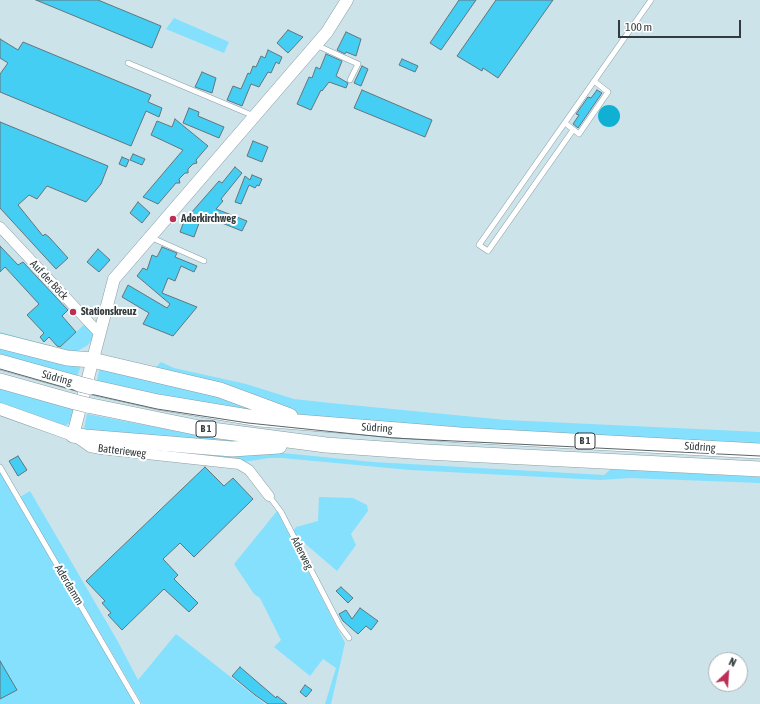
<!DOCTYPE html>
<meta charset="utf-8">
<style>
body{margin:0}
#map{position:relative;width:760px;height:704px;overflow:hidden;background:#cde3ea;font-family:"Asap Condensed",sans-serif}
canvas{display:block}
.north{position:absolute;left:708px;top:652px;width:40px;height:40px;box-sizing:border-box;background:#fff;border:1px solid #adb1b1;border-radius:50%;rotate:25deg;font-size:11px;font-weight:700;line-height:16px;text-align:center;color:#323b3d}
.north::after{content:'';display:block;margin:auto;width:14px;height:18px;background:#bd2e56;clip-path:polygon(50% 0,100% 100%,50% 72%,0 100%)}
.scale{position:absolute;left:618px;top:20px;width:123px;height:18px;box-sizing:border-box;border:2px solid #323b3d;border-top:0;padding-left:5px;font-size:12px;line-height:14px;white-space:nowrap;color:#323b3d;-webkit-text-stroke:3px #fff;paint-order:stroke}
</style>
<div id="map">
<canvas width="760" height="704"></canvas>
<div class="north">N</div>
<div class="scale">100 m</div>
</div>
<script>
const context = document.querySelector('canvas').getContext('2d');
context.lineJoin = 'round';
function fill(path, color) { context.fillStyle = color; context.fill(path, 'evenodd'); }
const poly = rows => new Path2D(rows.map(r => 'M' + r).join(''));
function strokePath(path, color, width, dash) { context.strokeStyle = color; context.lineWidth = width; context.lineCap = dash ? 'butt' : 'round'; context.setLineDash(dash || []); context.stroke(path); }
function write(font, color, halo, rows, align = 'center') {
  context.font = font + ' "Asap Condensed",sans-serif'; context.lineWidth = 4; context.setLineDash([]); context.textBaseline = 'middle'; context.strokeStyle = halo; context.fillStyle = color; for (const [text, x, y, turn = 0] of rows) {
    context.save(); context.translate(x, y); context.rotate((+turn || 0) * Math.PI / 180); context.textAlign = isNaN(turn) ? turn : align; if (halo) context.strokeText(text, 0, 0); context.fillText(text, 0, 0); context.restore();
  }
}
const green = poly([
 [174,18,229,42,224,53,166,29],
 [86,323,92,329,93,338,88,345,73,354,81,366,77,376,31,367,0,358,0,332,59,348],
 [101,360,154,369,161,362,174,368,246,384,294,399,330,403,506,420,760,432,760,446,310,420,159,397,97,381],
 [0,385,75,405,72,421,65,426,57,425,0,404],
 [87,414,207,437,254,444,84,430],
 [114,448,263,451,373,462,604,475,611,469,760,477,760,483,630,478,600,480,410,470,282,458,269,458,244,462],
 [0,472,66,584,136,704,0,704],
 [30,491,117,640,138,680,176,634,265,704,142,704,20,497],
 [319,497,353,498,367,505,368,511,351,534,356,545,337,571,295,535,293,531,296,527,318,521],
 [277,511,345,643,331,704,325,704,336,668,323,659,310,676,274,647,281,640,260,598,254,594,234,564]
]);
const water = poly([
 '598 116a11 11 0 1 1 22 0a11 11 0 1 1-22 0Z'
]);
const building = poly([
 [36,0,98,0,161,26,152,48,36,0],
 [459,0,476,0,441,50,430,43,459,0],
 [496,0,553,0,498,78,483,68,482,71,457,56,496,0],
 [288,30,303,37,288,53,277,43,288,30],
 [346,32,361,39,356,56,346,52,345,54,337,50,346,32],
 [0,39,18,50,23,42,151,95,148,102,162,108,159,117,146,111,131,146,0,92,0,74,8,63,0,58,0,39],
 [268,50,282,57,279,64,276,62,271,73,268,72,259,87,251,84,242,106,227,100,233,86,241,89,248,73,250,74,253,66,256,67,261,56,265,58,268,50],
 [326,54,342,61,336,76,348,83,346,88,329,82,322,91,321,90,311,110,297,104,309,77,312,78,316,67,320,69,326,54],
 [402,59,418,66,415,72,399,65,402,59],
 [362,66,368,69,361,86,354,83,362,66],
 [202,72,216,78,212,93,195,87,202,72],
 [362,90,432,120,425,137,354,108,362,90],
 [597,90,602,93,578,128,573,124,579,115,576,114,588,97,591,98,597,90],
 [189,108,199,112,198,116,224,127,219,138,183,123,189,108],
 [175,119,208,146,196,160,197,163,193,164,188,169,188,173,185,173,179,179,180,183,176,183,158,204,143,197,183,150,151,135,157,121,172,127,175,119],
 [0,122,108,166,101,184,86,202,47,186,37,199,29,195,18,205,43,236,45,234,49,237,68,258,56,269,0,208,0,122],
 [253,141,268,147,262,162,247,156,253,141],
 [133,154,145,159,142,165,130,160,133,154],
 [122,157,129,160,126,167,119,164,122,157],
 [235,167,242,173,221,199,223,201,216,209,247,221,242,231,202,215,194,237,180,232,184,221,219,181,222,183,235,167],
 [252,175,262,179,259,186,257,185,255,188,249,185,241,204,235,202,245,176,250,180,252,175],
 [138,202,150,213,142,223,130,213,138,202],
 [0,246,18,265,23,262,68,310,62,316,76,332,60,347,57,346,49,337,44,342,40,337,44,333,27,315,39,304,5,267,0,272,0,246],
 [162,247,177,253,175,257,197,266,194,272,181,266,175,281,168,278,162,293,197,307,173,336,143,324,149,313,122,297,128,285,167,308,170,304,137,276,143,268,147,270,152,255,157,257,162,247],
 [98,249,110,260,99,272,87,262,98,249],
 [18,456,27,470,18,476,9,461,18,456],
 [205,467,224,486,233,478,253,499,194,557,180,543,163,559,178,575,174,579,198,603,189,612,164,589,122,630,108,615,111,613,102,603,105,601,86,581,205,467],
 [341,587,353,598,348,603,336,591,341,587],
 [360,608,378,621,371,630,366,626,358,634,343,621,339,614,346,610,352,619,360,608],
 [0,661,17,690,0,699,0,661],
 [240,667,276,698,277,696,287,704,268,704,255,695,232,676,240,667],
 [305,685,312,690,306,697,300,692,305,685]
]);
const service = poly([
 [316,45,358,64,350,80],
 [128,63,254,116],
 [565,123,579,134,608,92,594,81],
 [573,130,488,251,479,245,651,0],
 [150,237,204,261],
 [0,467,138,704],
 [269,496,281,512,340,626,349,638]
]);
const minor = poly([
 [0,227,99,333],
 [76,437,90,447,101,449,239,464,249,470,269,496]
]);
const tertiary = poly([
 [0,409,73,435,114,279,327,32,347,0]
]);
const primary = poly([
 [0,341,67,358,92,360,220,390,290,416],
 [0,362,79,384],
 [0,381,75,402],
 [91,387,158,402,260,419,460,435,760,451],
 [87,405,204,429,326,445,426,452,760,469],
 [73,435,85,437,232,449,279,446]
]);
const tram = poly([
 [0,369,77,391,157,409,248,423,393,438,760,456]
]);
const primaryBridge = poly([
 [79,384,91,387],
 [75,402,87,405]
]);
const markers = [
 [173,219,4,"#bd2e56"],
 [73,312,4,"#bd2e56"]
];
const shields = [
 [206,429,20],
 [585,441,20]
];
const shieldNames = [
 ["B 1",206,429],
 ["B 1",585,441]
];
const poiNames = [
 ["Aderkirchweg",181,219],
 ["Stationskreuz",81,312]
];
const streetNames = [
 ["Auf der Böck",49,280,47],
 ["Südring",57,378,15],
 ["Südring",377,428,4],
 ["Südring",700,447,4],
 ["Batterieweg",122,451,7],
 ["Aderweg",302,553,63],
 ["Aderdamm",69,585,59]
];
fill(green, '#84e0fd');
fill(water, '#10b0d4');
fill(building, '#45cef3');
strokePath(building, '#62757b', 1);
strokePath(service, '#899ea4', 6);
strokePath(minor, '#899ea4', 11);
strokePath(tertiary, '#899ea4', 13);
strokePath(primary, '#899ea4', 16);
strokePath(service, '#fff', 5);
strokePath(minor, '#fff', 10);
strokePath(tertiary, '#fff', 12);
strokePath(primary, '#fff', 15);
strokePath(tram, '#586568', 1);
strokePath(primaryBridge, '#899ea4', 16, []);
strokePath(primaryBridge, '#fff', 15);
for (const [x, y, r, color] of markers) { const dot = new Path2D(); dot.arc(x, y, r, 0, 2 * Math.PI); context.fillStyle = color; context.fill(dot); strokePath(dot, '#fff', 1.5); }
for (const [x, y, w] of shields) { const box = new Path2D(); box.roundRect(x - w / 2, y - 8, w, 16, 3); context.fillStyle = '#fff'; context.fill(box); strokePath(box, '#323b3d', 1); }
write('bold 10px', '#323b3d', null, shieldNames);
write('bold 11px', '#323b3d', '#fff', poiNames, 'left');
write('11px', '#323b3d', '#fff', streetNames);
</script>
